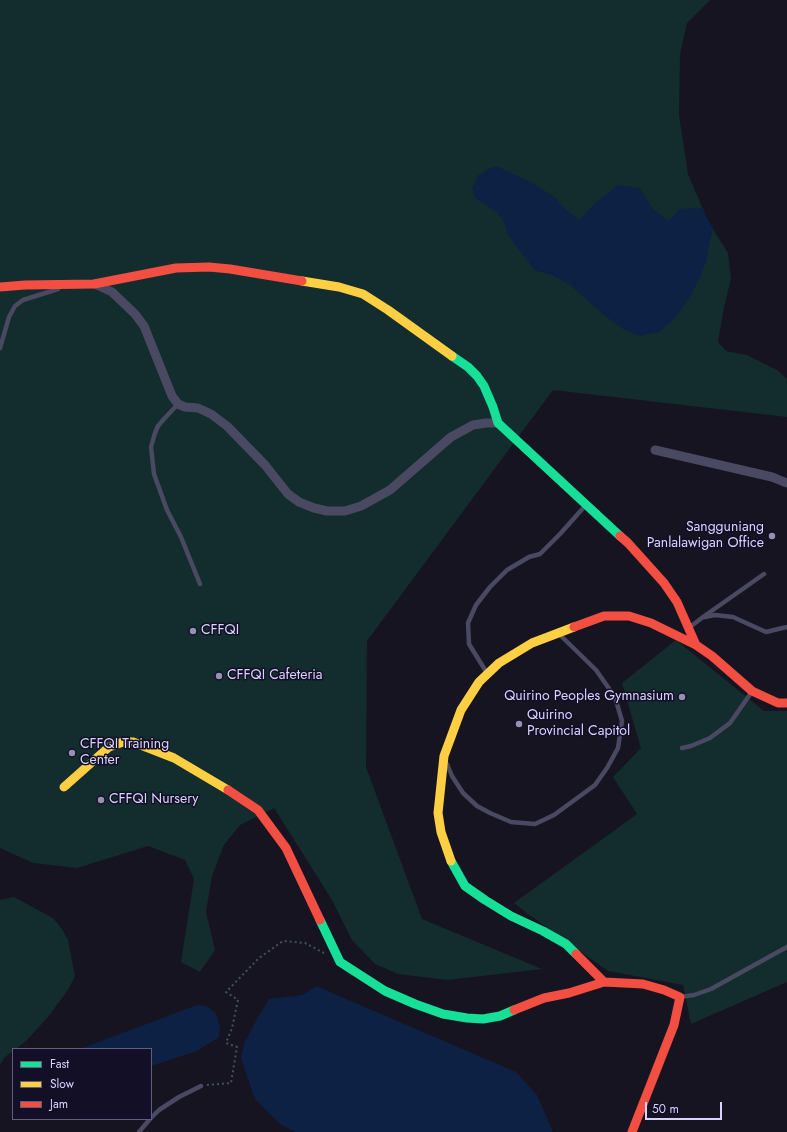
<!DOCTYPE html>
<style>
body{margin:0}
#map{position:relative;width:787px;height:1132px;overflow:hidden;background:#161421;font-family:Jost,sans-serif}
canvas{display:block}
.legend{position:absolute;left:12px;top:1048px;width:140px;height:72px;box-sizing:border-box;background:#130f26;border:1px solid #625e7d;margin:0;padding:5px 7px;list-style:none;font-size:12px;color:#d9d4ff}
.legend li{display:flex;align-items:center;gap:8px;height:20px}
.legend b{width:20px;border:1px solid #625e7d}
.scale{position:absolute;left:645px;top:1102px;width:77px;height:18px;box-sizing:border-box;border:2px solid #d9d4ff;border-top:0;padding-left:5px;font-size:12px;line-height:14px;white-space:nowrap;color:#d9d4ff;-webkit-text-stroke:3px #130f26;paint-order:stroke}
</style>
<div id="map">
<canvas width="787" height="1132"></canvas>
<ul class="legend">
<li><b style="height:5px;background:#16e098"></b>Fast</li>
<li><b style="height:5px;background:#ffcf43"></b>Slow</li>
<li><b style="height:5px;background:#f24e42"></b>Jam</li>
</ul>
<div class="scale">50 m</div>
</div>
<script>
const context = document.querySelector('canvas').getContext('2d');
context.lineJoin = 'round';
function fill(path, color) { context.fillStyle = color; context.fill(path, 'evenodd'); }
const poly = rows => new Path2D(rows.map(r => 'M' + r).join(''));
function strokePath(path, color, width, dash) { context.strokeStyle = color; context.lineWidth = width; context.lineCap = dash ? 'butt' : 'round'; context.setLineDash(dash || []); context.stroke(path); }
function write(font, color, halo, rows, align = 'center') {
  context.font = font + ' Jost,sans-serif'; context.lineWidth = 3; context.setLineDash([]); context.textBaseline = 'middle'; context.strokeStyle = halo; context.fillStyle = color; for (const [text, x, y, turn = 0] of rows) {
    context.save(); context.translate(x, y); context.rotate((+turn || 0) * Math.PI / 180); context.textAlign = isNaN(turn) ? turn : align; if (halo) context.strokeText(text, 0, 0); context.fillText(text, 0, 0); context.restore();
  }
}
const green = poly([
 [0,0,710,0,687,23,680,54,679,115,688,174,707,219,728,253,731,279,724,307,718,342,726,351,747,355,777,370,787,379,787,417,553,390,367,641,366,767,422,919,542,969,447,980,398,974,375,964,352,940,332,900,274,808,240,825,224,845,212,876,206,912,215,950,200,972,181,962,194,879,185,860,148,846,77,868,33,863,0,848],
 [676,640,764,711,787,711,787,982,691,1024,683,985,608,971,528,914,514,903,637,814,613,777,641,748,622,683],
 [14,897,53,918,62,929,68,940,75,976,68,990,48,1017,27,1040,16,1049,13,1049,13,1051,5,1057,0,1065,0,900]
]);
const water = poly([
 [493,167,498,167,531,182,557,199,561,205,579,220,593,205,618,185,640,188,652,208,668,221,680,209,703,208,707,219,713,228,708,248,707,259,701,275,690,297,673,320,659,332,640,336,623,329,604,315,570,285,552,275,534,270,529,262,516,246,507,233,505,224,498,213,475,198,472,188,478,175],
 [316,986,516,1072,537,1095,553,1132,295,1132,280,1124,255,1099,241,1058,244,1044,257,1019,269,999,303,995],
 [197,1005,206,1006,215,1012,218,1019,220,1029,219,1037,197,1051,151,1066,151,1049,80,1049]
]);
const path = poly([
 [207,1085,231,1083,237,1047,226,1043,232,1028,238,1000,226,992,259,958,283,941,305,943,324,953]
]);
const lane = poly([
 [0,348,9,317,15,306,23,300,58,289],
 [178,404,164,419,158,426,155,433,151,447,154,474,167,510,181,537,200,584],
 [705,617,715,615,733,617,766,632,787,627],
 [690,627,703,617,764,574],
 [487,673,469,644,468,623,476,605,490,587,507,570,529,557,540,554,560,534,585,506],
 [682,748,691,746,710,738,730,723,751,693],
 [447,764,452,776,463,793,477,806,490,813,511,822,535,824,554,815,595,785,607,768,618,748,622,721,615,697,596,670,559,634],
 [680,997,694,995,711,989,787,947],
 [151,1118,159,1110,179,1097,201,1086],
 [139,1132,150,1119]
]);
const street = poly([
 [95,284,112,292,135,314,144,326,172,396,178,404,185,407,198,408,211,414,227,426,265,465,288,494,299,502,314,508,327,511,345,511,361,506,390,490,451,437,473,425,486,423,498,423],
 [655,450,772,477,787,483]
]);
const fast = poly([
 [452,356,468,367,477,376,484,386,493,407,498,423,620,536],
 [451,861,465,886,485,900,511,916,543,931,566,944,576,954],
 [320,920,340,962,385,991,415,1004,443,1014,467,1018,483,1019,500,1016,514,1010]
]);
const slow = poly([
 [302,281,339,287,363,294,388,310,452,356],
 [64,787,109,747,123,742,133,742,174,758,228,790],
 [451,861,441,832,438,813,444,756,461,710,479,682,499,663,532,643,574,627]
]);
const jam = poly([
 [0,287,25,285,94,284,176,268,209,267,230,269,302,281],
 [620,536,628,543,664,583,677,602,696,645],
 [574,627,604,616,629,616,651,623,696,645,712,656,752,691,778,703,787,703],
 [228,790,258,810,286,848,320,920],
 [576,954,604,982,643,984,664,990,680,997,674,1025,632,1132],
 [514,1010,544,998,569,993,604,982]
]);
const markers = [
 [772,536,4,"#9591b1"],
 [193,631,4,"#9591b1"],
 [219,676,4,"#9591b1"],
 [682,697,4,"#9591b1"],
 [519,724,4,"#9591b1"],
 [72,753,4,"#9591b1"],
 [101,800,4,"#9591b1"]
];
const poiNames = [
 ["Sangguniang",764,528,"right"],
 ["Panlalawigan Office",764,544,"right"],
 ["CFFQI",201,631],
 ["CFFQI Cafeteria",227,676],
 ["Quirino Peoples Gymnasium",674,697,"right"],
 ["Quirino",527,716],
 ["Provincial Capitol",527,732],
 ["CFFQI Training",80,745],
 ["Center",80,761],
 ["CFFQI Nursery",109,800]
];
fill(green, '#132c2d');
fill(water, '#0d2144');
strokePath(path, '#44505f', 2, [2, 3]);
strokePath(lane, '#4a4962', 4.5);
strokePath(street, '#4a4962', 9);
strokePath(fast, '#16e098', 9);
strokePath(slow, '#ffcf43', 9);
strokePath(jam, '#f24e42', 9);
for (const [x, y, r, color] of markers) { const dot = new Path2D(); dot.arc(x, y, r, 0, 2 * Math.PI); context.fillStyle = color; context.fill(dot); strokePath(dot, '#130f26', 1.5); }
write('14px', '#d9d4ff', '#130f26', poiNames, 'left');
</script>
